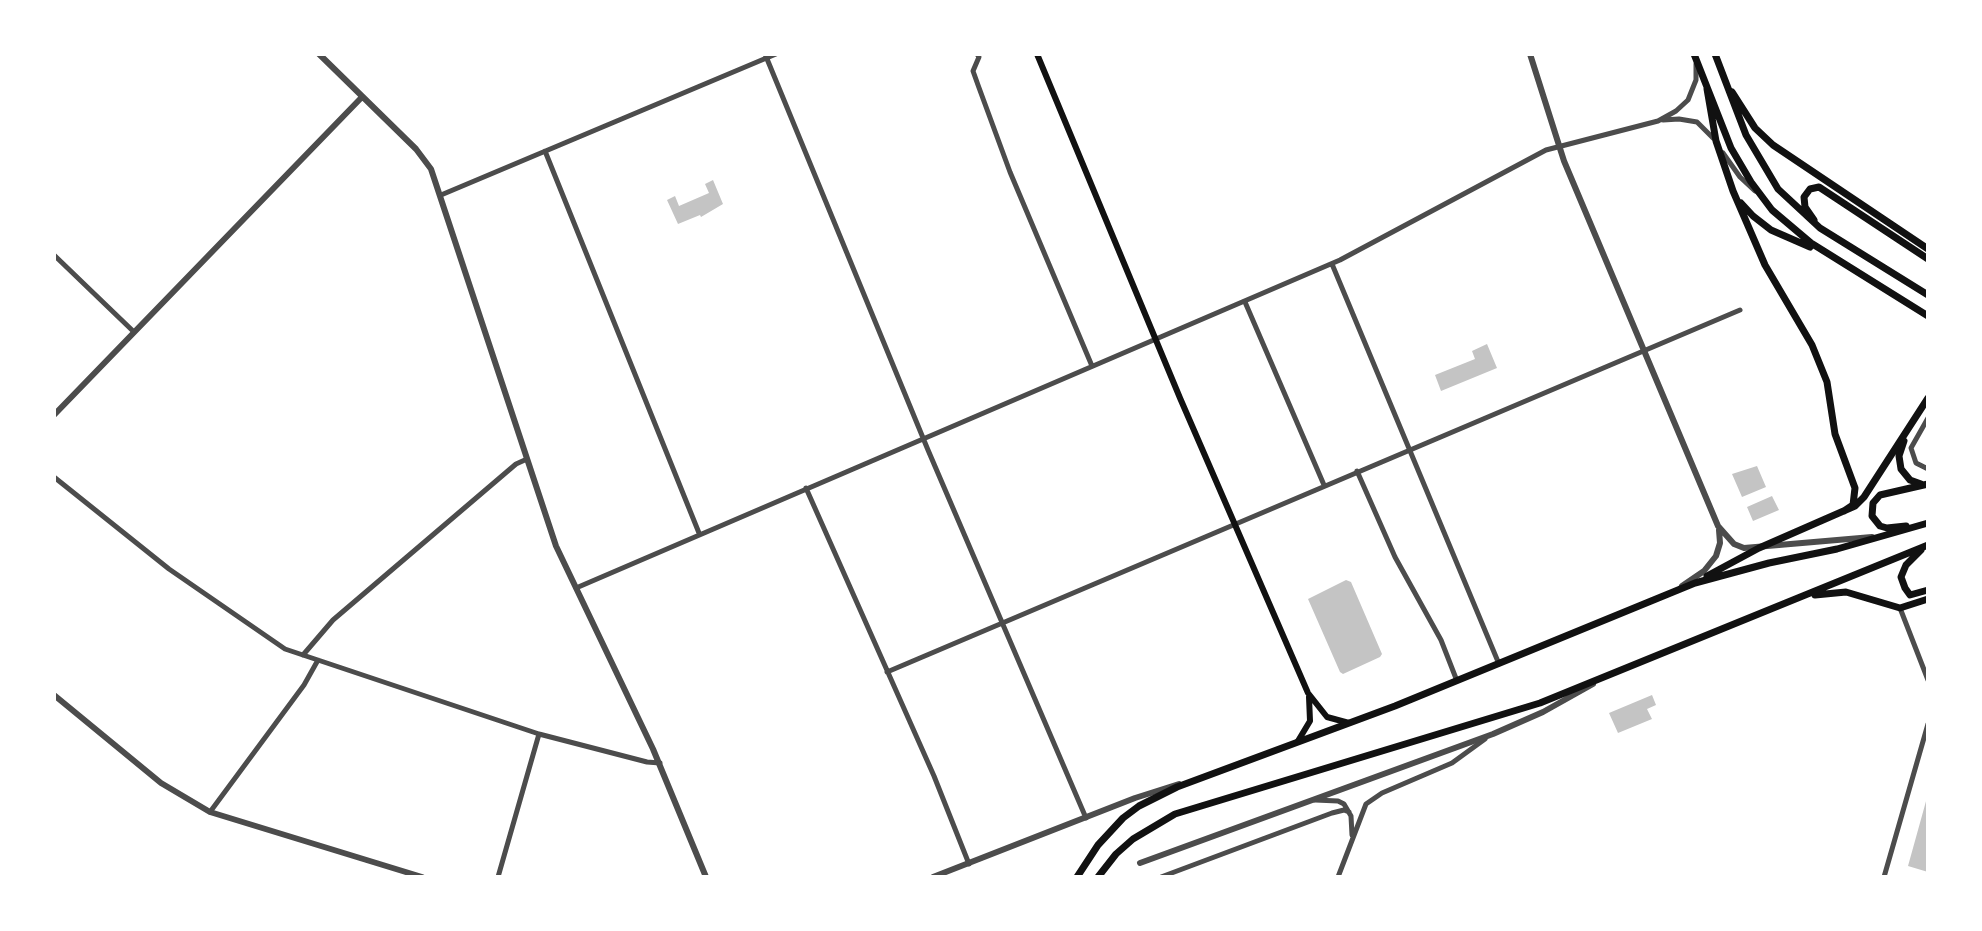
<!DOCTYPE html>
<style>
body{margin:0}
#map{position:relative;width:1982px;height:931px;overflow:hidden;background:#fff;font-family:Manrope,sans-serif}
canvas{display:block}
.frame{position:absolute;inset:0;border:56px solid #fff;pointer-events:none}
</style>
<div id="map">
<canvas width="1982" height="931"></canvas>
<div class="frame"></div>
</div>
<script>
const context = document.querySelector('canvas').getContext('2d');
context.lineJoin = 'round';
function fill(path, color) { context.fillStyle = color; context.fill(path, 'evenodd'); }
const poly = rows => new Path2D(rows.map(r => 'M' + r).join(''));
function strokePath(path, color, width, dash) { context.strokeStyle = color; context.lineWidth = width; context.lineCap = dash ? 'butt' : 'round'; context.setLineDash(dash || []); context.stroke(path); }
const building = poly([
 [713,180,723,204,701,217,700,215,678,224,667,200,675,196,679,206,709,193,705,184],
 [1487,344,1497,368,1441,391,1435,375,1475,359,1472,351],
 [1757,466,1766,487,1742,497,1732,474],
 [1772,496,1779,510,1753,521,1747,507],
 [1346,580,1351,582,1382,654,1380,657,1343,674,1340,672,1308,599],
 [1652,695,1656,705,1647,709,1652,719,1618,733,1609,713],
 [1928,794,1928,872,1908,866]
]);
const minor = poly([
 [765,54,928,450,1086,818],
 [977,54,979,57,973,71,978,85,1010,172,1092,366],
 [1663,120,1679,119,1697,122,1713,138],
 [545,151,699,533],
 [1723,153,1740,177,1755,191],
 [441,195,776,54],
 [54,255,134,332],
 [1332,264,1499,664],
 [1245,302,1324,485],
 [1928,418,1911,448,1916,463,1928,469],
 [1357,471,1395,557,1441,640,1457,681],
 [54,477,169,569,285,649,539,734,647,762,660,763],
 [806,488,934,776,969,864],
 [576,588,1340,260,1546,150,1658,121,1676,111,1688,100,1696,80,1696,64],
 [1900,608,1928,680],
 [303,655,333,620,516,464,527,459],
 [887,672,1740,310],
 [1315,800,1338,801,1344,804,1351,816,1352,835],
 [210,812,304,685,318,660],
 [498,877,539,734],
 [1161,877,1332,813,1344,810,1349,812],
 [1338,877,1366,804,1382,793,1452,763,1485,739],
 [1884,877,1928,724]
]);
const tertiary = poly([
 [319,54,416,149,431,169,556,546,653,749,706,877],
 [1530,54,1564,161,1718,526,1734,544,1744,548,1872,537],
 [54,415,362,97],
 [1682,586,1704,571,1716,556,1720,543,1719,530],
 [54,695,161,783,210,812,422,877],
 [1140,863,1493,734,1543,712,1593,684],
 [933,877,1135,798,1179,784]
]);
const secondary = poly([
 [1037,54,1180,398,1308,693,1327,717,1349,723],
 [1298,741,1310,721,1309,697]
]);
const primary = poly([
 [1694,54,1731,148,1751,182,1772,210,1811,243,1928,316],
 [1715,54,1746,135,1778,189,1820,228,1928,295],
 [1707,89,1716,141,1733,191,1765,265,1812,345,1827,382,1835,434,1855,488,1853,505,1844,511],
 [1732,92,1755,128,1773,145,1928,249],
 [1741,203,1753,216,1771,230,1810,247],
 [1814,220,1805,207,1804,197,1810,189,1819,187,1928,259],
 [1904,441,1899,456,1901,469,1910,480,1921,484],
 [1906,526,1887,528,1880,526,1872,516,1873,503,1880,495,1928,484],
 [1921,550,1906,565,1901,577,1905,588,1910,595,1928,590],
 [1707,576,1759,548,1855,506,1864,497,1928,398],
 [1815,595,1846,592,1900,608,1928,599],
 [1077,877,1098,845,1123,818,1139,806,1177,787,1395,706,1695,583,1769,563,1837,549,1928,523],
 [1098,877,1116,854,1133,839,1175,814,1540,703,1928,545]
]);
fill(building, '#c4c4c4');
strokePath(minor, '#4c4c4c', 5);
strokePath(tertiary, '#4c4c4c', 6);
strokePath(secondary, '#111', 6);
strokePath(primary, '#111', 7);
</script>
